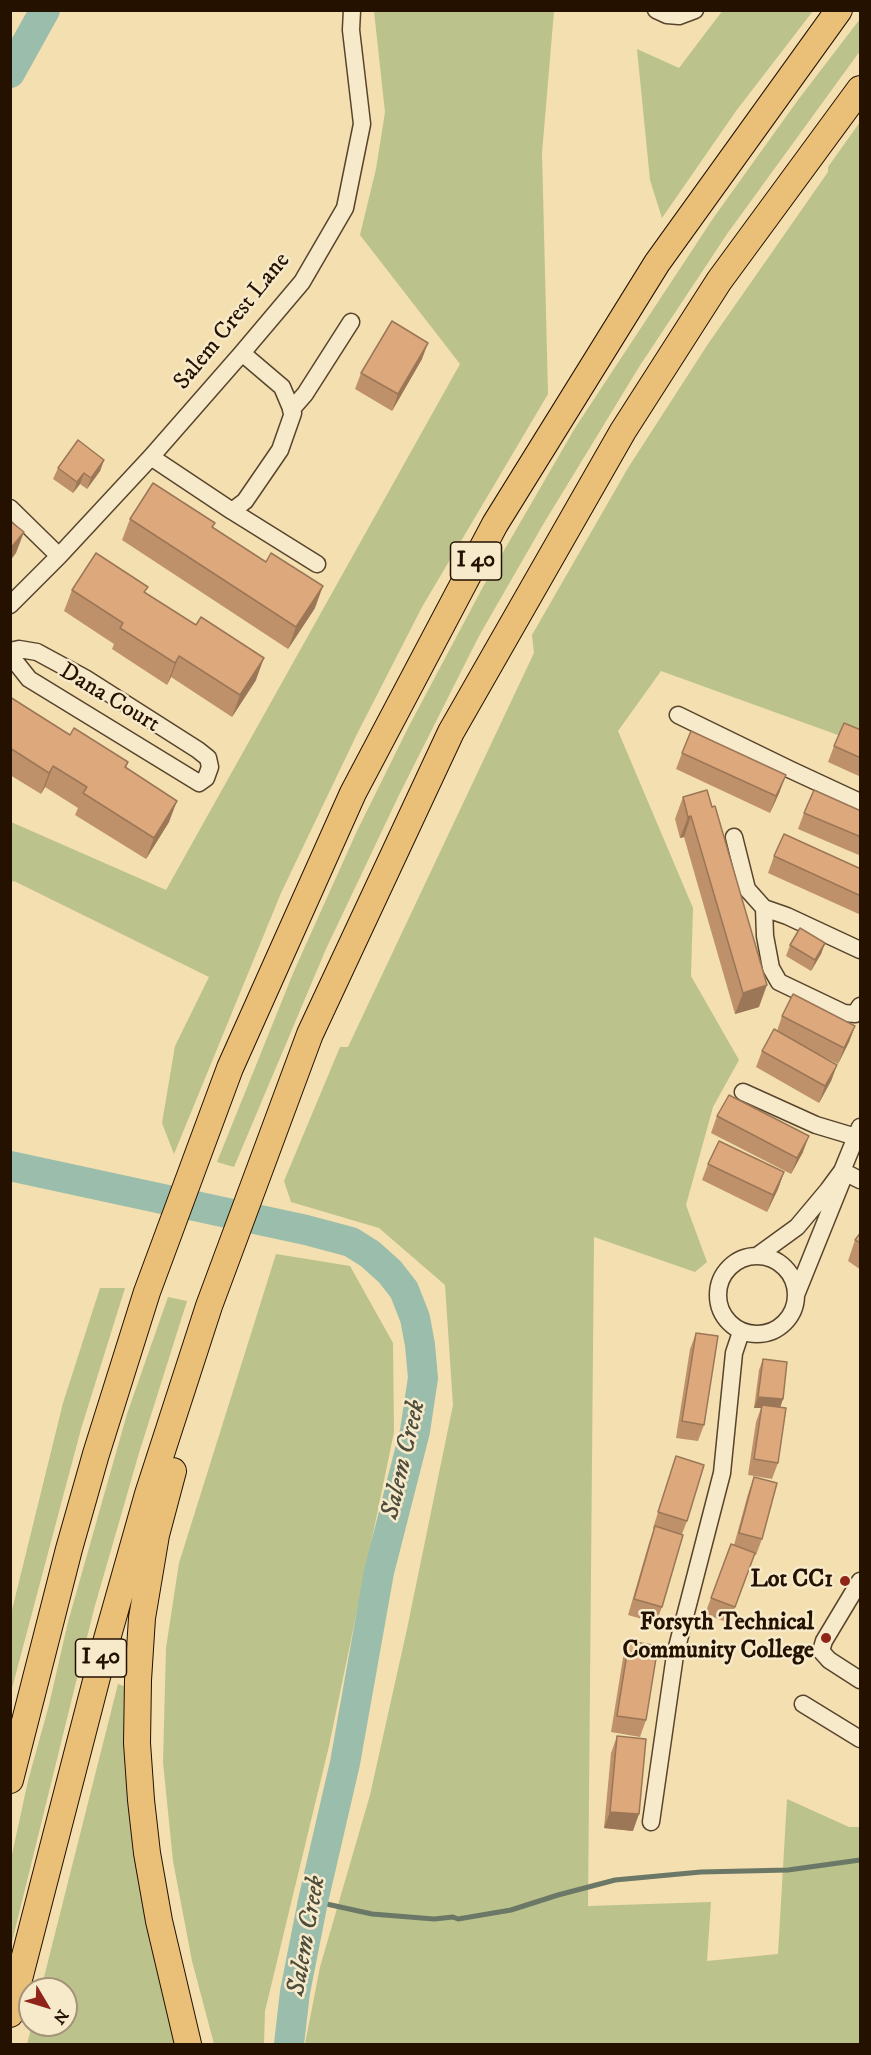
<!DOCTYPE html>
<style>
body{margin:0}
#map{position:relative;width:871px;height:2055px;overflow:hidden;background:#f3dfaf;font-family:"IM FELL DW Pica",serif}
canvas{display:block}
.frame{position:absolute;inset:0;border:12px solid #241100;pointer-events:none}
.north{position:absolute;left:18px;top:1977px;width:60px;height:60px;box-sizing:border-box;background:#f7eacb;border:2px solid #a3937a;border-radius:50%;rotate:128deg;font-size:16px;font-weight:700;line-height:24px;text-align:center;color:#241100}
.north::after{content:'';display:block;margin:auto;width:21px;height:27px;background:#8f2418;clip-path:polygon(50% 0,100% 100%,50% 72%,0 100%)}
</style>
<div id="map">
<canvas width="871" height="2055"></canvas>
<div class="frame"></div>
<div class="north">N</div>
</div>
<script>
const context = document.querySelector('canvas').getContext('2d');
context.lineJoin = 'round';
function fill(path, color) { context.fillStyle = color; context.fill(path, 'evenodd'); }
const poly = rows => new Path2D(rows.map(r => 'M' + r).join(''));
function strokePath(path, color, width, dash) { context.strokeStyle = color; context.lineWidth = width; context.lineCap = dash ? 'butt' : 'round'; context.setLineDash(dash || []); context.stroke(path); }
function write(font, color, halo, rows, align = 'center') {
  context.font = font + ' "IM FELL DW Pica",serif'; context.lineWidth = 5; context.setLineDash([]); context.textBaseline = 'middle'; context.strokeStyle = halo; context.fillStyle = color; for (const [text, x, y, turn = 0] of rows) {
    context.save(); context.translate(x, y); context.rotate((+turn || 0) * Math.PI / 180); context.textAlign = isNaN(turn) ? turn : align; if (halo) context.strokeText(text, 0, 0); context.fillText(text, 0, 0); context.restore();
  }
}
const green = poly([
 [723,10,813,11,736,111,662,218,650,180,637,49,679,68],
 [374,11,554,11,542,153,548,394,422,607,357,734,281,893,174,1154,162,1123,175,1046,209,977,14,881,11,882,11,822,166,890,460,364,360,235,376,169,385,112],
 [860,19,860,51,727,234,639,367,544,523,479,636,399,795,326,949,234,1167,217,1162,294,971,357,831,409,726,484,585,575,428,714,217,798,100],
 [860,122,860,743,661,671,618,731,693,908,691,976,739,1060,713,1107,686,1205,707,1262,695,1272,594,1237,588,1906,711,1902,707,1961,778,1954,787,1799,849,1827,860,1827,860,2044,305,2044,320,1967,370,1795,407,1629,453,1405,445,1285,379,1228,291,1202,284,1181,340,1047,348,1047,534,653,532,635,628,468,708,344,828,172,828,167],
 [276,1254,350,1266,393,1343,394,1432,329,1746,265,2011,264,2044,214,2044,192,1961,173,1861,163,1762,166,1648,179,1563],
 [100,1288,125,1288,81,1429,11,1692,11,1614,63,1403],
 [168,1297,187,1301,139,1453,94,1609,11,1946,11,1859,28,1781,49,1705,68,1622,127,1414],
 [118,1684,127,1687,178,2044,27,2044,32,2025,66,2025,66,1989,41,1989]
]);
const stream = poly([
 [313,1901,372,1914,434,1919,453,1917,458,1919,511,1910,558,1895,615,1880,701,1872,788,1870,860,1860]
]);
const river = poly([
 [10,73,45,10],
 [10,1166,306,1230,351,1242,370,1254,390,1272,404,1290,415,1318,420,1345,423,1378,415,1431,379,1572,345,1763,313,1901,295,1992,289,2044]
]);
const minor = poly([
 [656,10,667,15,679,16,695,10],
 [291,410,305,394,351,322],
 [151,457,232,511,245,501,280,450,293,413,282,387,242,353],
 [10,508,59,556],
 [232,511,317,564],
 [10,605,59,556,151,457,242,353,302,282,345,208,362,124,351,30,352,10],
 [10,651,19,649,37,652,85,678,198,750,208,758,210,767,206,778,199,783,29,679,10,655],
 [678,715,791,770,860,802],
 [734,837,747,889,764,908,787,916,860,950],
 [764,908,765,936,771,968,779,982,844,1013,855,1014,860,1006],
 [743,1092,816,1125,856,1137],
 [842,1171,860,1180],
 '718 1295a39 39 0 1 1 78 0a39 39 0 1 1-78 0Z',
 [757,1256,797,1227,828,1190,842,1171,860,1127],
 [796,1295,842,1181],
 [860,1581,824,1641,821,1651,829,1660,860,1680],
 [803,1704,860,1739],
 [651,1822,675,1655,722,1473,734,1353,741,1332]
]);
const highway = poly([
 [173,1471,156,1535,142,1618,138,1680,137,1743,141,1800,147,1853,159,1921,188,2044],
 [10,1780,69,1549,96,1454,147,1292,230,1068,353,793,495,524,657,263,839,10],
 [10,2014,105,1646,148,1494,209,1306,310,1034,451,732,623,431,719,281,860,89]
]);
const wall = poly([
 [422,359,392,411,355,389,361,373],
 [104,460,100,471,87,489,80,484,73,493,53,479,58,468],
 [130,519,213,528,315,608,288,649,122,540],
 [72,590,145,593,256,680,232,717,171,677,167,685,112,649,114,644,64,611],
 [10,697,70,735,128,762,126,768,169,822,146,859,75,815,78,808,45,787,41,794,10,775],
 [861,730,861,777,828,762,834,746],
 [682,753,780,791,770,813,676,769],
 [683,797,712,807,759,1007,735,1014,684,837,680,838,675,819],
 [861,811,861,856,798,829,804,813],
 [774,856,861,869,861,915,768,873],
 [825,943,821,954,811,971,786,956,790,945],
 [782,1016,855,1026,849,1042,838,1064,819,1054,837,1065,831,1081,819,1103,756,1067,762,1051,777,1031],
 [717,1116,803,1152,791,1174,711,1133],
 [708,1164,784,1172,778,1189,767,1212,702,1180],
 [861,1232,861,1270,848,1261,855,1240],
 [696,1333,704,1425,698,1441,676,1438,690,1349],
 [763,1359,783,1399,780,1408,778,1463,772,1479,748,1475,756,1422,761,1408,754,1408,759,1370],
 [676,1456,687,1521,682,1534,662,1607,656,1623,628,1615,649,1543,654,1529,653,1528],
 [754,1477,762,1539,756,1555,754,1555,729,1623,705,1614,731,1544,734,1545,748,1494],
 [629,1641,646,1720,640,1737,611,1732,623,1658],
 [617,1736,633,1831,604,1828,611,1753]
]);
const shadedWall = poly([
 [428,343,422,359,392,411,398,394],
 [104,460,100,471,87,489,91,478],
 [84,473,80,484,73,493,77,482],
 [24,532,16,553,10,561,10,549],
 [323,586,315,608,288,649,296,627],
 [179,656,171,677,167,685,175,663],
 [264,658,256,680,232,717,240,695],
 [53,766,45,787,41,794,49,773],
 [786,775,780,791,770,813,776,796],
 [177,801,169,822,146,859,154,838],
 [691,816,684,837,680,838,688,817],
 [825,943,821,954,811,971,815,960],
 [767,985,759,1007,735,1014,743,993],
 [855,1026,849,1042,838,1064,844,1048],
 [837,1065,831,1081,819,1103,825,1086],
 [809,1136,803,1152,791,1174,797,1158],
 [784,1172,778,1189,767,1212,773,1195],
 [758,1397,783,1399,779,1410,762,1405,761,1408,754,1408],
 [610,1812,639,1814,633,1831,604,1828]
]);
const building = poly([
 [392,321,428,343,398,394,361,373,392,321],
 [78,440,104,460,91,478,84,473,77,482,58,468,78,440],
 [153,483,215,523,212,527,266,562,271,553,323,586,296,627,130,519,153,483],
 [10,521,24,532,10,549,10,521],
 [96,553,148,587,144,592,196,625,201,617,264,658,240,695,179,656,175,663,120,628,123,623,72,590,96,553],
 [10,697,70,735,74,728,128,762,125,767,177,801,154,838,83,793,87,787,53,766,49,773,10,748,10,697],
 [844,723,861,730,861,758,834,746,844,723],
 [691,731,786,775,776,796,682,753,691,731],
 [707,790,712,807,715,806,767,985,743,993,691,816,688,817,683,797,707,790],
 [814,790,861,811,861,837,804,813,814,790],
 [784,834,861,869,861,896,774,856,784,834],
 [800,928,825,943,815,960,790,945,800,928],
 [793,994,855,1026,844,1048,782,1016,793,994],
 [774,1029,837,1065,825,1086,762,1051,774,1029],
 [729,1095,809,1136,797,1158,717,1116,729,1095],
 [719,1141,784,1172,773,1195,708,1164,719,1141],
 [861,1232,861,1243,855,1240,861,1232],
 [696,1333,718,1336,704,1425,682,1421,696,1333],
 [763,1359,787,1362,783,1399,758,1397,763,1359],
 [762,1405,786,1408,778,1463,754,1459,762,1405],
 [676,1456,704,1465,687,1521,658,1512,676,1456],
 [754,1477,777,1483,762,1539,739,1533,754,1477],
 [655,1526,683,1535,662,1607,634,1599,655,1526],
 [731,1544,755,1553,735,1607,711,1598,731,1544],
 [629,1641,658,1646,646,1720,617,1716,629,1641],
 [617,1736,646,1739,639,1814,610,1812,617,1736]
]);
const markers = [
 [845,1581,6,"#8f2418"],
 [826,1638,6,"#8f2418"]
];
const shields = [
 [476,561,51],
 [101,1658,51]
];
const shieldNames = [
 ["I 40",476,561],
 ["I 40",101,1658]
];
const streetNames = [
 ["Salem Crest Lane",233,322,-51],
 ["Dana Court",109,699,31]
];
const poiNames = [
 ["Lot CC1",833,1581],
 ["Forsyth Technical",814,1624],
 ["Community College",814,1652]
];
const waterNames = [
 ["Salem Creek",405,1460,-77],
 ["Salem Creek",308,1936,-80]
];
fill(green, '#bbc28b');
strokePath(stream, '#6b7867', 5);
strokePath(river, '#9bbdab', 30);
strokePath(minor, '#58442c', 19);
strokePath(highway, '#241100', 28);
strokePath(minor, '#f7eacb', 16);
strokePath(highway, '#eac078', 26);
fill(wall, '#be916b');
fill(shadedWall, '#9b7657');
fill(building, '#dda97c');
strokePath(building, '#9b7657', 1.5);
for (const [x, y, r, color] of markers) { const dot = new Path2D(); dot.arc(x, y, r, 0, 2 * Math.PI); context.fillStyle = color; context.fill(dot); strokePath(dot, '#f7eacb', 2); }
for (const [x, y, w] of shields) { const box = new Path2D(); box.roundRect(x - w / 2, y - 19, w, 38, 4.5); context.fillStyle = '#f7eacb'; context.fill(box); strokePath(box, '#241100', 1.5); }
write('bold 22px', '#241100', null, shieldNames);
write('24px', '#241100', '#f7eacb', streetNames);
write('bold 24px', '#241100', '#f7eacb', poiNames, 'right');
write('italic 26px', '#4e4d3c', '#f7eacb', waterNames);
</script>
